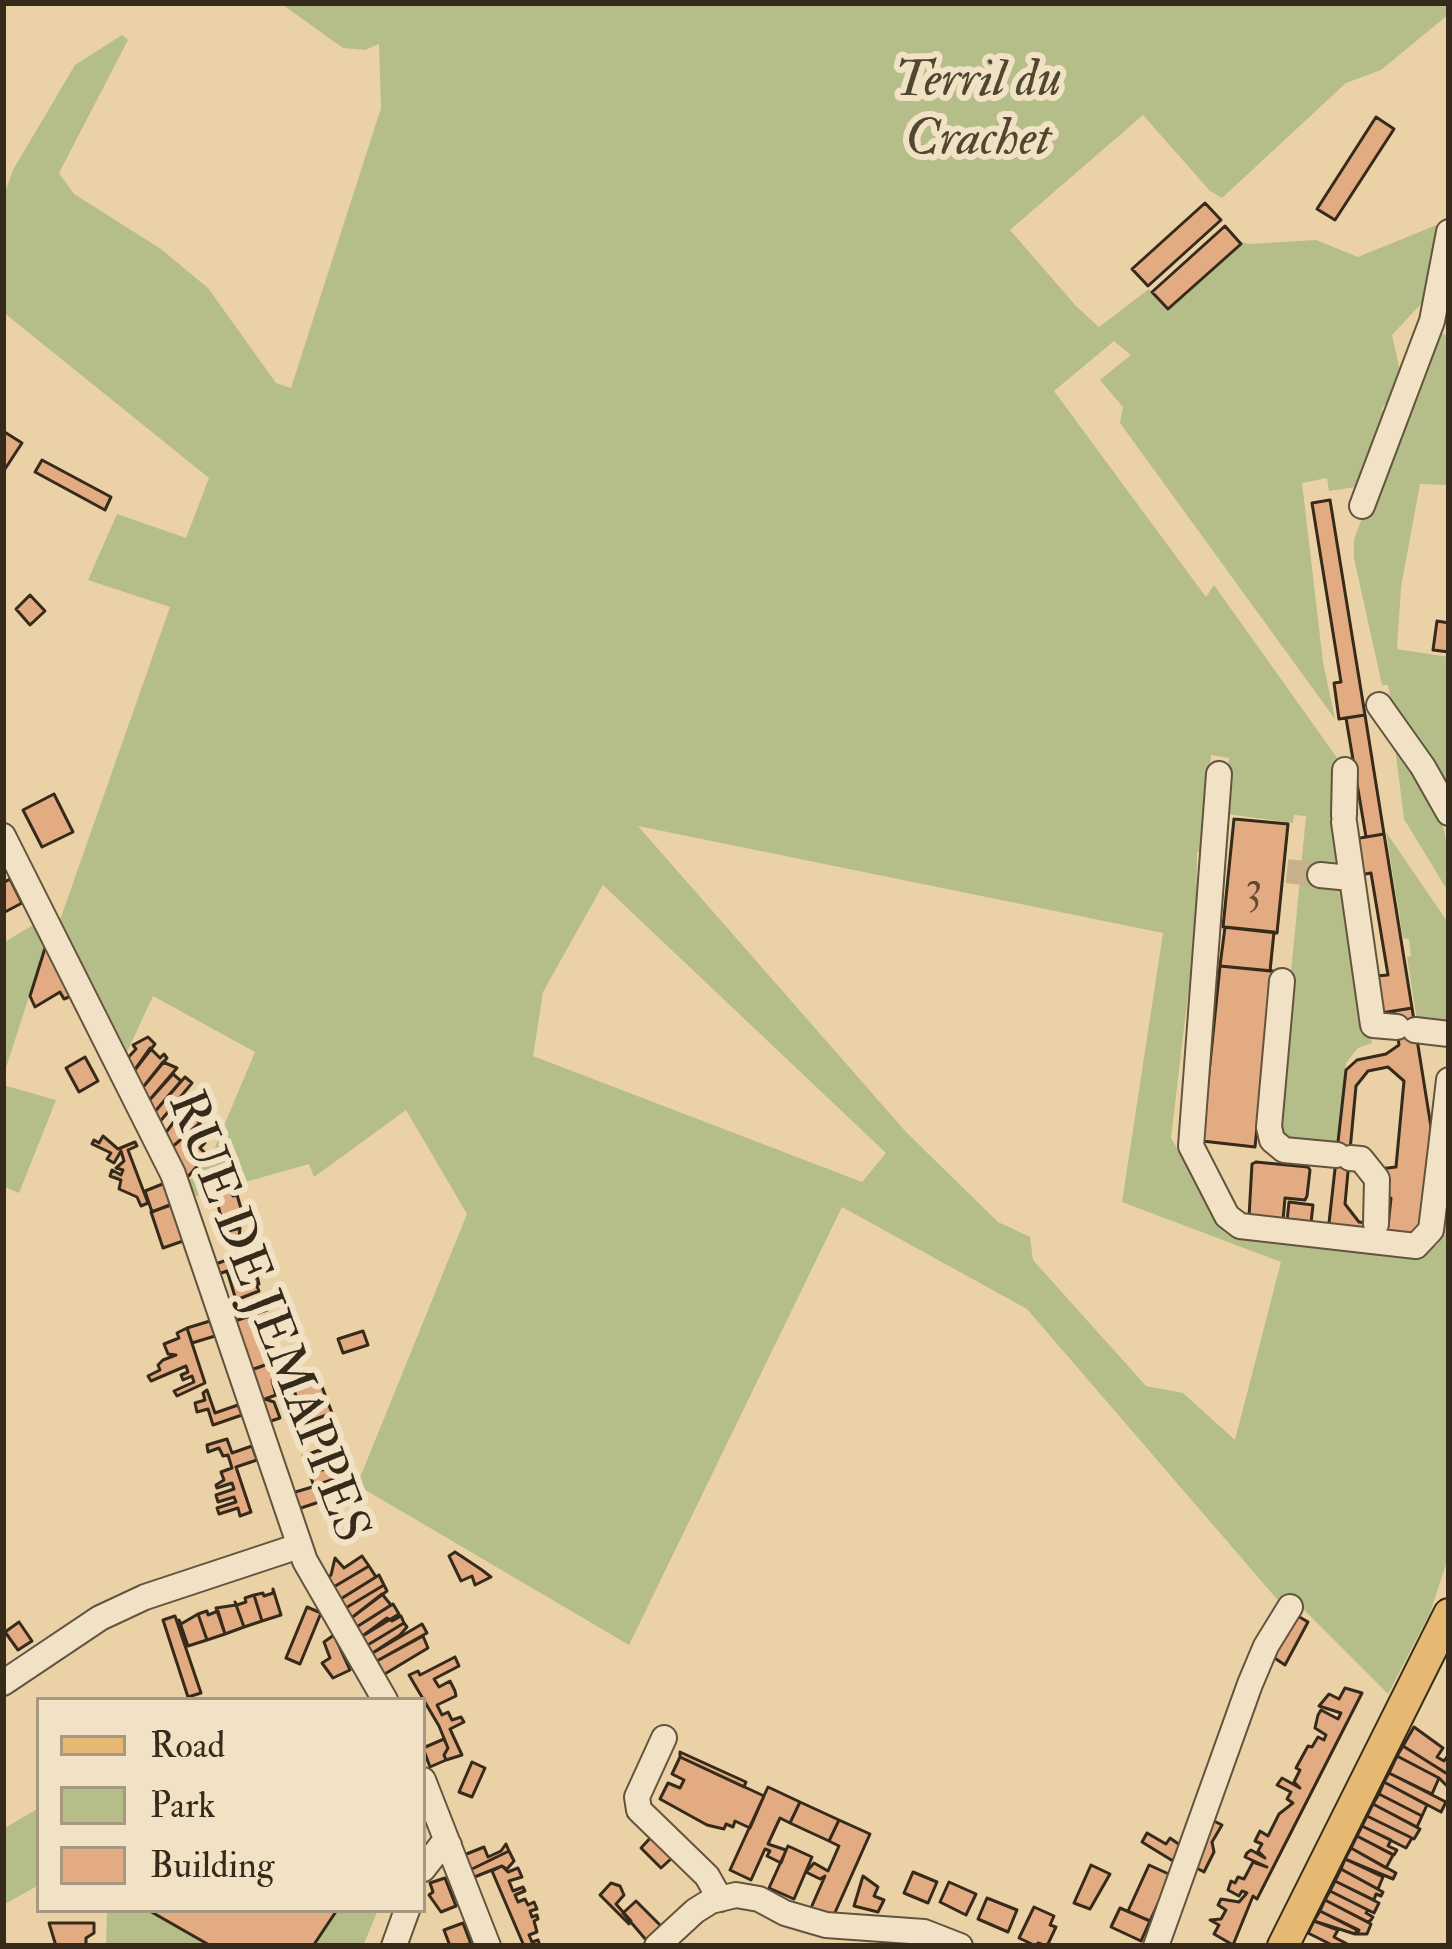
<!DOCTYPE html>
<style>
body{margin:0}
#map{position:relative;width:1452px;height:1949px;overflow:hidden;background:#ebd2a6;font-family:"IM FELL Double Pica",serif}
canvas{display:block}
.frame{position:absolute;inset:0;border:6px solid #362a1a;pointer-events:none}
.legend{position:absolute;left:36px;top:1697px;width:390px;height:216px;box-sizing:border-box;background:#f2e2c5;border:3px solid #a79881;margin:0;padding:15px 21px;list-style:none;font-size:36px;color:#362a1a}
.legend li{display:flex;align-items:center;gap:24px;height:60px}
.legend b{width:60px;border:3px solid #a79881}
</style>
<div id="map">
<canvas width="1452" height="1949"></canvas>
<div class="frame"></div>
<ul class="legend">
<li><b style="height:15px;background:#e6b973"></b>Road</li>
<li><b style="height:33px;background:#b5bd89"></b>Park</li>
<li><b style="height:33px;background:#e3ab82"></b>Building</li>
</ul>
</div>
<script>
const context = document.querySelector('canvas').getContext('2d');
context.lineJoin = 'round';
function fill(path, color) { context.fillStyle = color; context.fill(path, 'evenodd'); }
const poly = rows => new Path2D(rows.map(r => 'M' + r).join(''));
function strokePath(path, color, width, dash) { context.strokeStyle = color; context.lineWidth = width; context.lineCap = dash ? 'butt' : 'round'; context.setLineDash(dash || []); context.stroke(path); }
function write(font, color, halo, rows, align = 'center') {
  context.font = font + ' "IM FELL Double Pica",serif'; context.lineWidth = 12; context.setLineDash([]); context.textBaseline = 'middle'; context.strokeStyle = halo; context.fillStyle = color; for (const [text, x, y, turn = 0] of rows) {
    context.save(); context.translate(x, y); context.rotate((+turn || 0) * Math.PI / 180); context.textAlign = isNaN(turn) ? turn : align; if (halo) context.strokeText(text, 0, 0); context.fillText(text, 0, 0); context.restore();
  }
}
const green = poly([
 [280,3,1449,3,1449,14,1381,70,1346,83,1222,198,1210,191,1143,115,1010,230,1076,306,1099,327,1149,289,1160,302,1237,240,1248,244,1316,240,1358,257,1444,222,1432,292,1392,335,1400,371,1394,393,1381,410,1395,415,1369,485,1329,491,1327,478,1302,483,1323,662,1335,719,1120,423,1123,407,1100,380,1131,355,1114,341,1054,391,1206,597,1214,585,1340,762,1336,847,1372,1043,1358,1048,1346,1063,1336,1151,1293,1147,1276,1129,1306,816,1294,815,1293,823,1227,814,1229,758,1211,755,1202,851,1197,852,1196,926,1171,1138,1222,1224,1314,1246,1402,1258,1422,1255,1438,1244,1449,1191,1449,1555,1430,1613,1388,1694,1301,1607,1282,1605,1027,1309,842,1207,629,1645,357,1485,467,1214,406,1110,314,1177,309,1164,196,1196,188,1182,210,1159,255,1052,153,996,127,1052,60,920,170,607,88,580,117,514,186,538,209,478,3,312,3,198,13,170,75,65,122,35,128,40,59,173,74,194,161,249,208,288,276,383,291,388,381,108,379,44,365,50,343,48],
 [638,826,1163,933,1122,1202,1281,1262,1235,1440,1183,1393,1146,1386,1033,1260,1030,1237,998,1222,906,1132],
 [603,885,886,1153,862,1182,533,1056,543,992],
 [1433,333,1449,335,1449,485,1420,484,1401,587,1397,649,1449,657,1449,786,1393,713,1388,685,1382,685,1354,558,1354,539],
 [1395,747,1441,814,1449,857,1449,893,1404,819],
 [1386,832,1449,924,1446,958,1449,1027,1417,1021,1407,957,1411,956,1409,939,1403,938],
 [33,925,46,944,3,1077,3,943],
 [3,1085,56,1100,19,1193,3,1186],
 [39,1808,39,1885,3,1905,3,1829],
 [107,1910,378,1910,363,1946,106,1946]
]);
const building = poly([
 [1376,117,1394,129,1335,220,1317,209,1376,117],
 [1205,203,1221,220,1148,286,1132,269,1205,203],
 [1225,226,1241,244,1168,309,1152,292,1225,226],
 [3,431,22,443,3,472,3,431],
 [42,460,111,497,105,510,35,472,42,460],
 [1330,500,1365,715,1339,719,1334,683,1341,682,1312,503,1330,500],
 [30,595,45,611,30,625,16,609,30,595],
 [1437,621,1449,623,1449,652,1433,650,1437,621],
 [1365,715,1384,834,1366,837,1346,718,1365,715],
 [54,794,73,832,42,847,23,810,54,794],
 [1234,819,1288,824,1277,933,1223,927,1234,819],
 [1384,834,1412,1008,1381,1013,1375,976,1388,975,1371,873,1354,876,1348,840,1384,834],
 [10,879,22,903,3,913,3,883,10,879],
 [1225,927,1274,932,1270,971,1220,966,1225,927],
 [46,945,71,996,64,999,60,992,35,1007,30,996,46,945],
 [1220,966,1273,971,1255,1147,1202,1141,1220,966],
 [1412,1008,1431,1127,1421,1239,1338,1235,1329,1223,1346,1070,1357,1060,1386,1054,1399,1045,1394,1011,1412,1008],
 [1388,1067,1404,1081,1396,1167,1379,1169,1375,1198,1391,1198,1388,1226,1359,1222,1345,1204,1356,1086,1368,1071,1388,1067],
 [148,1037,155,1044,131,1075,124,1062,136,1049,133,1045,148,1037],
 [150,1048,160,1058,164,1054,167,1058,140,1091,131,1075,150,1048],
 [85,1057,98,1081,79,1092,66,1068,85,1057],
 [163,1062,177,1068,146,1104,140,1091,163,1062],
 [173,1074,181,1081,152,1115,146,1104,173,1074],
 [185,1077,192,1083,158,1124,152,1115,185,1077],
 [182,1111,185,1114,189,1111,200,1123,171,1148,164,1135,182,1111],
 [200,1123,205,1143,200,1148,207,1155,185,1180,171,1148,200,1123],
 [103,1136,118,1149,135,1142,137,1146,128,1150,148,1203,141,1206,137,1197,119,1189,121,1180,110,1176,112,1170,121,1175,123,1170,116,1168,124,1161,121,1151,114,1163,107,1159,111,1153,92,1144,94,1140,99,1143,103,1136],
 [1256,1162,1308,1167,1310,1170,1307,1196,1305,1200,1285,1198,1283,1220,1249,1217,1252,1164,1256,1162],
 [165,1183,172,1204,152,1212,145,1191,165,1183],
 [230,1189,233,1196,237,1195,245,1222,224,1229,215,1193,230,1189],
 [1289,1202,1313,1205,1311,1223,1287,1221,1289,1202],
 [171,1205,183,1241,163,1248,151,1212,171,1205],
 [240,1228,239,1238,252,1238,249,1242,260,1266,255,1269,259,1284,256,1285,243,1254,234,1256,225,1232,240,1228],
 [243,1254,248,1270,229,1277,227,1271,216,1275,213,1265,243,1254],
 [247,1270,250,1270,259,1291,236,1300,229,1277,247,1270],
 [263,1298,267,1310,235,1321,230,1309,263,1298],
 [250,1316,261,1347,270,1344,276,1361,251,1370,235,1321,250,1316],
 [210,1321,215,1336,192,1343,187,1328,210,1321],
 [187,1328,205,1383,177,1396,174,1391,194,1382,192,1376,183,1380,181,1375,188,1372,186,1366,151,1381,148,1376,160,1370,158,1365,163,1360,176,1355,168,1354,164,1344,179,1338,177,1333,187,1328],
 [363,1331,368,1345,343,1353,338,1339,363,1331],
 [274,1362,279,1378,272,1381,276,1395,265,1399,274,1402,280,1418,268,1422,251,1370,274,1362],
 [319,1379,332,1413,305,1423,293,1387,319,1379],
 [207,1390,215,1413,238,1405,242,1415,213,1425,208,1409,197,1412,195,1403,205,1400,203,1393,207,1390],
 [227,1439,232,1453,252,1446,257,1460,236,1467,251,1512,240,1516,238,1508,219,1514,217,1508,236,1502,234,1497,218,1502,216,1495,234,1489,232,1483,217,1488,216,1485,224,1480,221,1472,232,1468,228,1455,223,1456,219,1448,208,1452,207,1445,227,1439],
 [320,1450,325,1465,321,1466,322,1470,330,1467,334,1479,314,1486,303,1456,320,1450],
 [319,1485,319,1502,295,1510,292,1493,319,1485],
 [455,1552,482,1570,491,1577,475,1585,472,1576,461,1581,449,1556,455,1552],
 [362,1556,369,1566,332,1588,326,1579,331,1575,335,1558,344,1568,362,1556],
 [369,1566,376,1577,339,1600,332,1588,369,1566],
 [379,1575,384,1585,344,1609,339,1600,379,1575],
 [384,1585,387,1591,350,1619,344,1609,384,1585],
 [273,1589,281,1615,262,1621,254,1595,263,1593,264,1596,273,1593,273,1589],
 [382,1594,391,1605,355,1628,350,1619,382,1594],
 [254,1595,262,1621,244,1627,235,1602,237,1605,246,1602,245,1598,254,1595],
 [235,1602,244,1627,225,1634,216,1608,236,1605,235,1602],
 [393,1604,399,1614,361,1637,355,1628,393,1604],
 [307,1607,321,1613,300,1664,286,1658,307,1607],
 [207,1611,208,1615,218,1611,225,1634,207,1640,198,1614,207,1611],
 [198,1614,207,1640,188,1646,179,1620,181,1624,198,1614],
 [1296,1615,1308,1622,1285,1665,1273,1657,1296,1615],
 [175,1616,201,1693,188,1697,163,1620,175,1616],
 [401,1616,404,1623,366,1646,361,1637,387,1618,392,1621,401,1616],
 [19,1622,32,1641,18,1650,5,1632,19,1622],
 [404,1623,407,1627,400,1635,371,1654,366,1646,404,1623],
 [422,1624,427,1633,375,1662,371,1654,422,1624],
 [334,1635,350,1670,333,1678,322,1663,330,1658,324,1642,334,1635],
 [423,1636,428,1648,383,1675,375,1662,423,1636],
 [455,1657,459,1666,434,1679,439,1687,450,1681,455,1691,456,1696,437,1705,442,1715,448,1712,452,1720,461,1717,464,1722,450,1729,462,1755,446,1760,444,1755,448,1748,439,1726,409,1675,418,1671,420,1675,455,1657],
 [1345,1688,1362,1693,1257,1899,1253,1896,1233,1945,1214,1934,1219,1925,1210,1920,1221,1919,1226,1910,1218,1905,1221,1899,1239,1902,1247,1893,1242,1891,1239,1896,1228,1890,1231,1881,1235,1883,1238,1877,1244,1879,1253,1862,1267,1867,1245,1857,1247,1853,1251,1850,1265,1858,1258,1851,1262,1844,1255,1841,1260,1831,1268,1836,1279,1814,1293,1803,1287,1799,1291,1792,1277,1785,1282,1778,1300,1788,1294,1782,1300,1770,1296,1768,1308,1746,1312,1747,1318,1737,1324,1740,1326,1735,1315,1728,1318,1715,1321,1710,1338,1719,1341,1713,1319,1706,1329,1694,1339,1699,1345,1688],
 [1414,1727,1443,1748,1437,1757,1444,1761,1449,1754,1449,1775,1403,1746,1414,1727],
 [444,1739,448,1748,444,1755,446,1760,430,1767,423,1748,444,1739],
 [1403,1746,1449,1775,1448,1787,1439,1778,1397,1756,1403,1746],
 [680,1752,746,1782,744,1787,680,1757,680,1752],
 [1397,1756,1439,1778,1432,1794,1389,1773,1397,1756],
 [680,1757,764,1796,750,1828,735,1821,733,1827,726,1824,724,1829,707,1825,660,1799,668,1783,680,1788,684,1780,672,1774,680,1757],
 [472,1762,485,1768,472,1797,459,1792,472,1762],
 [1389,1773,1446,1802,1441,1812,1384,1782,1389,1773],
 [1384,1782,1427,1805,1422,1816,1379,1794,1384,1782],
 [768,1787,800,1802,790,1823,780,1818,768,1844,786,1850,781,1863,767,1856,770,1851,765,1849,751,1880,730,1870,768,1787],
 [1379,1794,1422,1816,1417,1827,1373,1804,1379,1794],
 [800,1802,839,1820,829,1841,790,1823,800,1802],
 [1373,1804,1420,1829,1414,1839,1367,1816,1373,1804],
 [1367,1816,1412,1838,1406,1848,1362,1826,1367,1816],
 [1206,1817,1222,1825,1212,1842,1214,1852,1204,1872,1191,1865,1206,1817],
 [839,1820,870,1834,833,1917,811,1908,825,1876,820,1879,806,1872,814,1863,828,1871,839,1846,829,1841,839,1820],
 [1362,1826,1391,1840,1388,1846,1397,1850,1394,1855,1357,1836,1362,1826],
 [1147,1833,1166,1844,1170,1838,1180,1845,1173,1861,1142,1842,1147,1833],
 [652,1836,673,1857,661,1868,641,1848,652,1836],
 [1357,1836,1393,1855,1386,1868,1351,1848,1357,1836],
 [506,1844,509,1851,470,1870,464,1855,484,1847,488,1857,501,1851,506,1844],
 [788,1846,812,1857,794,1899,769,1888,788,1846],
 [1351,1848,1396,1873,1393,1879,1345,1859,1351,1848],
 [509,1851,514,1861,507,1869,502,1866,472,1878,470,1870,509,1851],
 [1345,1859,1383,1877,1378,1889,1341,1869,1345,1859],
 [1091,1865,1110,1874,1090,1909,1074,1903,1091,1865],
 [1149,1865,1171,1875,1150,1921,1128,1911,1149,1865],
 [502,1866,508,1872,518,1868,522,1877,509,1881,513,1891,523,1887,525,1891,515,1895,518,1902,525,1899,528,1905,534,1902,537,1909,530,1911,532,1917,537,1915,538,1919,534,1921,537,1932,529,1935,532,1942,538,1940,540,1946,524,1946,492,1871,502,1866],
 [1341,1869,1383,1892,1381,1896,1376,1894,1374,1900,1335,1881,1341,1869],
 [913,1872,937,1882,928,1903,904,1893,913,1872],
 [863,1876,878,1887,874,1896,884,1900,878,1912,854,1906,863,1876],
 [445,1878,456,1906,441,1912,429,1895,433,1892,430,1883,445,1878],
 [1335,1881,1379,1903,1374,1913,1330,1891,1335,1881],
 [949,1882,976,1894,966,1915,940,1902,949,1882],
 [611,1883,620,1886,624,1895,616,1904,631,1921,629,1924,600,1895,611,1883],
 [1330,1891,1368,1910,1366,1913,1373,1917,1371,1920,1368,1922,1325,1900,1330,1891],
 [987,1898,1017,1910,1008,1932,978,1919,987,1898],
 [1325,1900,1371,1924,1367,1934,1357,1934,1359,1930,1320,1911,1325,1900],
 [636,1901,662,1927,647,1941,623,1913,636,1901],
 [1034,1907,1054,1916,1050,1925,1056,1927,1047,1946,1038,1943,1036,1946,1019,1938,1034,1907],
 [1120,1908,1150,1921,1141,1941,1111,1927,1120,1908],
 [148,1910,337,1910,313,1946,211,1946,148,1910],
 [1320,1911,1357,1930,1355,1934,1314,1921,1320,1911],
 [1314,1921,1338,1930,1334,1937,1351,1946,1334,1946,1308,1933,1314,1921],
 [49,1923,94,1923,94,1933,86,1938,86,1946,56,1946,49,1923],
 [463,1923,471,1944,450,1946,444,1930,463,1923]
]);
const minorTunnel = poly([
 [1287,871,1320,875]
]);
const minor = poly([
 [1362,506,1432,321,1449,232],
 [1379,705,1423,767,1449,813],
 [1219,774,1191,1146,1227,1216,1240,1226,1416,1246,1431,1230,1441,1148],
 [1344,815,1345,770],
 [1344,822,1373,1025,1397,1027],
 [3,836,173,1174,305,1561,385,1700],
 [1320,875,1350,878],
 [1282,981,1269,1127,1272,1140,1284,1150,1337,1155],
 [1415,1030,1449,1034],
 [1449,1080,1441,1148,1449,1150],
 [1350,1158,1361,1159,1377,1179,1376,1224],
 [3,1683,100,1618,145,1597,299,1546],
 [664,1738,637,1797,639,1810,707,1876,720,1899],
 [423,1780,488,1946],
 [423,1869,441,1846,449,1845],
 [394,1946,407,1910],
 [657,1946,695,1911,711,1901,736,1895,759,1899,785,1913,826,1925,924,1932,960,1946],
 [1156,1946,1250,1684,1266,1646,1290,1607]
]);
const major = poly([
 [1283,1946,1449,1614]
]);
const numberNames = [
 ["3",1254,891]
];
const parkNames = [
 ["Terril du",978,84],
 ["Crachet",978,143]
];
const streetNames = [
 ["RUE DE JEMAPPES",265,1318,69]
];
fill(green, '#b5bd89');
fill(building, '#e3ab82');
strokePath(building, '#362a1a', 3);
strokePath(minorTunnel, '#c7b08a', 24, [24, 12]);
strokePath(minor, '#63543d', 28);
strokePath(major, '#362a1a', 34);
strokePath(minor, '#f2e2c5', 24);
strokePath(major, '#e6b973', 30);
write('45px', '#614a34', null, numberNames);
write('italic 51px', '#4f4730', '#f2e2c5', parkNames);
write('51px', '#362a1a', '#f2e2c5', streetNames);
</script>
